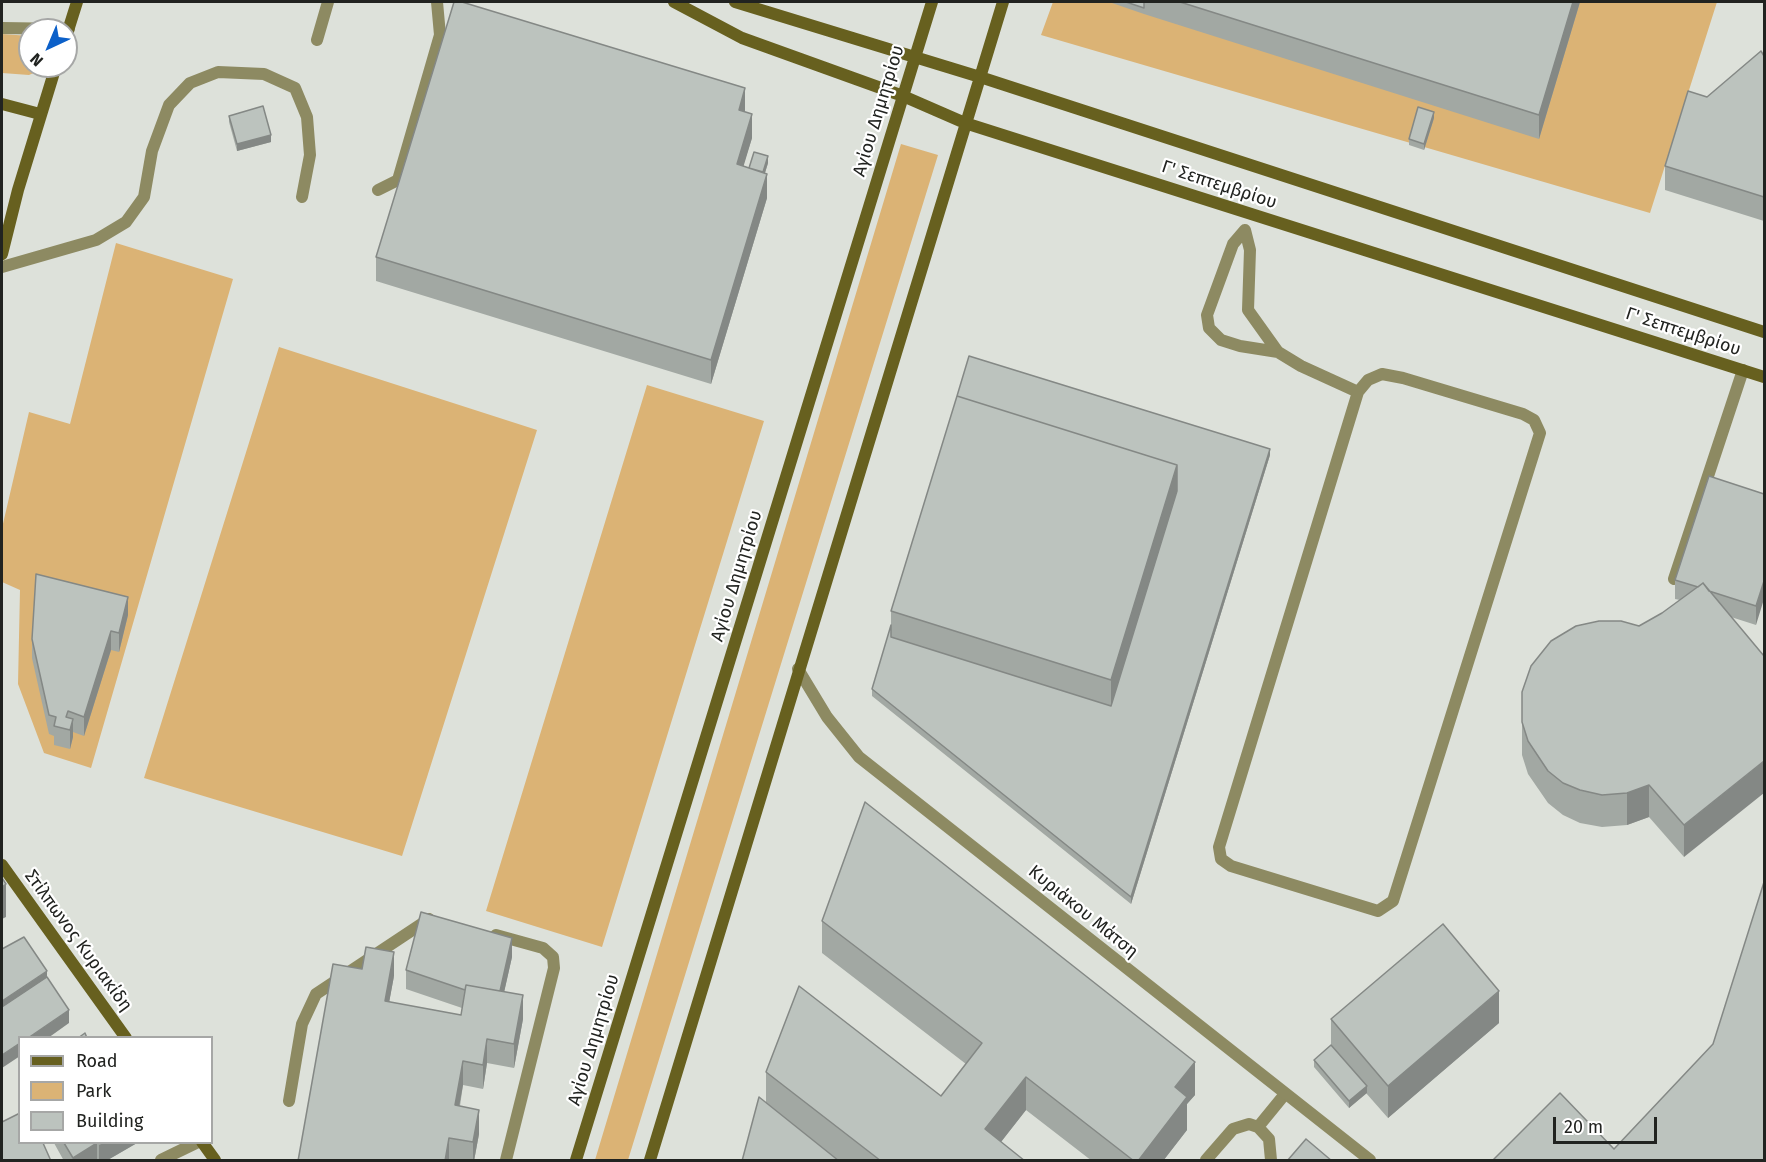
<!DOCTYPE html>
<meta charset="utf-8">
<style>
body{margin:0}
#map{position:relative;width:1766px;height:1162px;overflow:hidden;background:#dde1da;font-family:"Fira Sans",sans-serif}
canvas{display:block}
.frame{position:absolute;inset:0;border:3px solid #212320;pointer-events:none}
.legend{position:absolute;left:18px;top:1036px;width:195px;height:108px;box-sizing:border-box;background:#fff;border:2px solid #a6a7a6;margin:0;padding:8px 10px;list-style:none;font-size:18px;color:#212320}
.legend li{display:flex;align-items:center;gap:12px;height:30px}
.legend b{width:30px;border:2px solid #a6a7a6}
.north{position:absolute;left:18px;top:18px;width:60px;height:60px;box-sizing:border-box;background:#fff;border:2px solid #a6a7a6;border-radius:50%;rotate:224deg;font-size:16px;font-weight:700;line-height:24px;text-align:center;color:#212320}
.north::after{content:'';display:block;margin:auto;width:21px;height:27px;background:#0c60c9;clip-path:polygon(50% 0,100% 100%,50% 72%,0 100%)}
.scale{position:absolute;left:1553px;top:1117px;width:104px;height:27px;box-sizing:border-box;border:3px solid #212320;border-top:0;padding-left:8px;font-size:18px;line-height:21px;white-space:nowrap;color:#212320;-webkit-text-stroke:4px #fff;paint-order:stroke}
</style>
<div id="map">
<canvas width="1766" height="1162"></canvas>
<div class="frame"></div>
<ul class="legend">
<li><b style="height:8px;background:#67601f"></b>Road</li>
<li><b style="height:16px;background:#dbb375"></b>Park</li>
<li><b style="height:16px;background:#bcc3be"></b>Building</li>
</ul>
<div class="north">N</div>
<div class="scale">20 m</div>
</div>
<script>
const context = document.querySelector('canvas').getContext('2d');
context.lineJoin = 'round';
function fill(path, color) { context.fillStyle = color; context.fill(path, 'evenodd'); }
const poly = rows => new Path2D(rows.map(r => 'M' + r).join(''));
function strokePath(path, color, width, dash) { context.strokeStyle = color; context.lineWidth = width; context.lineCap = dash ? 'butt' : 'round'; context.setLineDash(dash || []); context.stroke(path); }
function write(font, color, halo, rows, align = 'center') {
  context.font = font + ' "Fira Sans",sans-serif'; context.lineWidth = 4.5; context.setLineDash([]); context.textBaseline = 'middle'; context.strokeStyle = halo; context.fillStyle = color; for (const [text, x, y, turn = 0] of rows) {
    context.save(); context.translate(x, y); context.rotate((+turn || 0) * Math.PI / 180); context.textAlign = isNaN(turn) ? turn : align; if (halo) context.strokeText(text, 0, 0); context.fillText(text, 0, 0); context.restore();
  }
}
const green = poly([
 [1053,2,1717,2,1650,213,1041,35],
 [2,34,30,36,30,66,49,66,29,75,2,73],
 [901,144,938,155,628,1160,595,1160],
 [116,243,233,279,91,768,44,753,18,684,20,590,2,582,2,528,29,412,70,424],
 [279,347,537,430,402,856,144,778],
 [647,385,764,421,602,947,486,911]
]);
const lane = poly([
 [317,40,328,2],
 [378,190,398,180,440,35,437,2],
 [2,267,96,240,126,222,144,197,152,151,169,105,190,83,218,72,264,74,295,88,307,117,310,155,302,197],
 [1278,352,1240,346,1221,340,1209,328,1207,315,1233,244,1245,230,1250,250,1248,310,1278,352,1301,366,1358,392],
 [1382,374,1403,378,1523,414,1534,420,1540,433,1393,901,1378,911,1231,866,1221,859,1219,847,1358,392,1368,380,1382,374],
 [1674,579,1743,370],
 [496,935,543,948,553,957,554,968,506,1160],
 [289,1101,302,1024,316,994,429,919],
 [1206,1160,1233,1129,1249,1124,1258,1127],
 [1271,1160,1269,1139,1258,1127,1285,1094]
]);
const street = poly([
 [2,28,69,29],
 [798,669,827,717,859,757,1370,1160],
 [161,1160,198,1142]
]);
const secondary = poly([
 [674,2,742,38,903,96,965,123,1764,377],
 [735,2,980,77,1764,332],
 [66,37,77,2],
 [2,104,40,114],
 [2,254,18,190,56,66],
 [2,865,126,1038],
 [202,1142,215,1160],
 [576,1160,932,2],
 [650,1160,1003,2]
]);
const wall = poly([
 [1112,2,1580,2,1539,139,1144,14,1112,3],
 [1764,56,1764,221,1665,190,1665,166,1707,97],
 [745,112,752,138,743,166,749,168,768,163,765,173,767,198,711,384,376,281,376,257],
 [229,116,271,142,237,151,229,122],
 [1434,118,1424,150,1409,145,1409,139],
 [1270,455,1131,904,872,696,872,689,891,625,891,611],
 [1764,494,1756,625,1731,617,1684,857,1649,817,1627,825,1602,827,1580,823,1563,815,1548,803,1528,774,1522,755,1522,692,1662,613,1680,600,1675,599,1675,580],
 [128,615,119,652,111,650,84,736,73,732,73,737,70,749,54,745,54,736,49,734,32,658,32,639],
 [822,921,1195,1095,1187,1104,1187,1130,1163,1161,1092,1161,1026,1110,1001,1142,1025,1161,742,1161,766,1103,766,1072,941,1096,966,1064,822,953],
 [512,957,504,992,523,1019,514,1068,487,1063,483,1089,463,1085,460,1106,479,1134,474,1161,298,1161,394,976,389,1002,461,1015,462,1008,406,989,406,970],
 [1331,1019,1499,1023,1388,1118,1366,1093,1349,1108,1314,1067,1314,1060,1331,1045],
 [54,1143,137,1143,106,1161,64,1161]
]);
const shadedWall = poly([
 [1573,2,1580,2,1539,139,1539,115],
 [745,88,745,112,739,110],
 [1434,112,1434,118,1424,150,1424,144],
 [752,114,752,138,737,188,737,164],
 [271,135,271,142,237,151,237,144],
 [768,156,768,163,758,195,758,188],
 [767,174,767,198,711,384,711,360],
 [1270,449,1270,455,1131,904,1131,897],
 [1177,465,1177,498,1111,712,1111,680],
 [1764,581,1764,599,1756,625,1756,606],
 [128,597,128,615,119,652,119,633],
 [111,631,111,650,84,736,84,717],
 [73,719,73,737,70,749,70,730],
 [1764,761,1764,793,1684,857,1684,825],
 [1649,785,1649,817,1627,825,1627,793],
 [6,884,6,917,2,919,2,887],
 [512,938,512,957,499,1015,499,996],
 [394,952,394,976,385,1025,385,1001],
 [47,971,47,990,2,1020,2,1001],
 [1499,991,1499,1023,1388,1118,1388,1086],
 [523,995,523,1019,514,1068,514,1044],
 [69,1010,69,1023,48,1038,28,1038],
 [487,1039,487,1063,483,1089,483,1065],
 [20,1043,20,1056,2,1068,2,1055],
 [463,1061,463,1085,455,1129,455,1105],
 [1195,1062,1195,1095,1187,1104,1187,1130,1163,1161,1138,1161,1175,1087],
 [1026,1077,1026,1110,986,1161,985,1129],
 [1367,1086,1367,1093,1349,1108,1349,1101],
 [479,1110,479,1134,474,1161,473,1161,473,1142],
 [449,1138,449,1161,445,1161],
 [97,1143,97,1161,73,1161,73,1158],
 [104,1143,137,1143,106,1161,99,1161,99,1145]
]);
const building = poly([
 [454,2,462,2,745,88,739,110,752,114,737,164,767,174,711,360,376,257,454,2],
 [1126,2,1144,2,1144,8,1126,2],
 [1180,2,1573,2,1539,115,1180,2],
 [1761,51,1764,56,1764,197,1665,166,1688,91,1707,97,1761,51],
 [263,106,271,135,237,144,229,116,263,106],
 [1418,107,1434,112,1424,144,1409,139,1418,107],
 [754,152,768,156,763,172,749,168,754,152],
 [969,356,1270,449,1131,897,872,689,891,625,891,637,1111,706,1177,491,1177,465,957,396,969,356],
 [957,396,1177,465,1111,680,891,611,957,396],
 [1709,476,1764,494,1764,581,1756,606,1709,591,1703,583,1698,587,1675,580,1709,476],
 [36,574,128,597,119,633,111,631,84,717,68,711,66,717,73,719,70,730,54,726,56,717,49,715,32,639,36,574],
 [1703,583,1764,656,1764,761,1684,825,1649,785,1627,793,1602,795,1580,790,1563,783,1548,771,1528,741,1522,722,1522,692,1531,666,1551,641,1576,626,1599,621,1621,621,1639,626,1662,613,1703,583],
 [865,802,1195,1062,1175,1087,1187,1097,1138,1161,1134,1161,1026,1077,985,1129,1025,1161,881,1161,766,1072,799,986,941,1096,982,1043,822,921,865,802],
 [2,878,6,884,2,887,2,878],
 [1764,882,1764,1161,1492,1161,1560,1093,1614,1149,1713,1044,1764,882],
 [421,912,512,938,500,991,466,985,465,990,406,970,421,912],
 [1443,924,1499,991,1388,1086,1331,1019,1443,924],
 [24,937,47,971,2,1001,2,949,24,937],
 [366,947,394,952,385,1001,461,1015,466,985,523,995,514,1044,487,1039,483,1065,463,1061,455,1105,479,1110,473,1142,449,1138,445,1161,298,1161,333,964,362,969,366,947],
 [47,977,69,1010,28,1038,20,1038,20,1043,2,1055,2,1007,47,977],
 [85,1033,87,1038,78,1038,85,1033],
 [1331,1045,1367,1086,1349,1101,1314,1060,1331,1045],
 [759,1097,839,1161,742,1161,759,1097],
 [20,1113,20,1143,43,1143,51,1161,2,1161,2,1122,20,1113],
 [1306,1139,1332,1161,1287,1161,1306,1139],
 [64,1143,97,1143,73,1158,64,1143]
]);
const streetNames = [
 ["Αγίου Δημητρίου",879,111,-73],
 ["Γ' Σεπτεμβρίου",1219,185,18],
 ["Γ' Σεπτεμβρίου",1683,332,18],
 ["Αγίου Δημητρίου",737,576,-73],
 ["Κυριάκου Μάτση",1083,912,39],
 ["Στίλπωνος Κυριακίδη",78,941,54],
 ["Αγίου Δημητρίου",594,1040,-73]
];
fill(green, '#dbb375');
strokePath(lane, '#8d8a62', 12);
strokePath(street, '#8d8a62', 12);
strokePath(secondary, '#67601f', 12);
fill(wall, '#a2a8a3');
fill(shadedWall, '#848885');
fill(building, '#bcc3be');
strokePath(building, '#848885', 1.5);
write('18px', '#212320', '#fff', streetNames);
</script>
